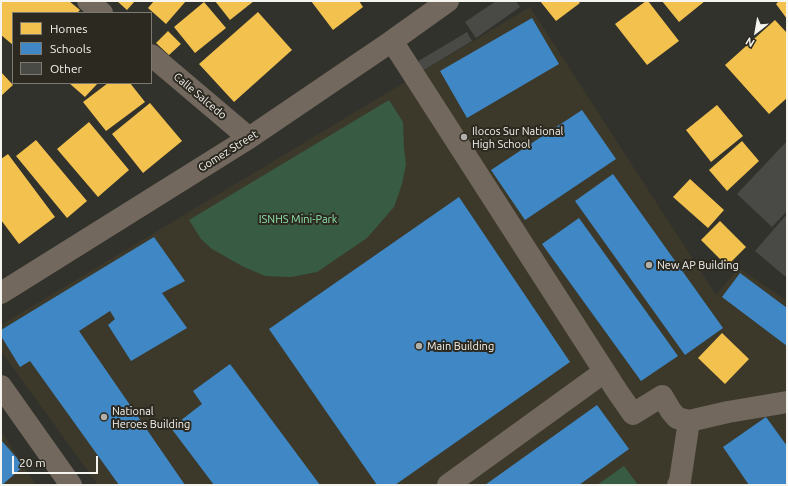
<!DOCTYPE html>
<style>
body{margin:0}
#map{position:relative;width:788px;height:486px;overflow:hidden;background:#32322d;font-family:Ubuntu,sans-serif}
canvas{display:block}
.frame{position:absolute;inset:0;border:2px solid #f6f4ef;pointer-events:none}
.legend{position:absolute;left:12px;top:12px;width:140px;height:72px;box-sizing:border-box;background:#2b2920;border:1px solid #7c7a73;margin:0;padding:5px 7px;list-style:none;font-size:12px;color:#f6f4ef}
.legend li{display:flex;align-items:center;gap:8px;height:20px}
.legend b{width:20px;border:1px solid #7c7a73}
.north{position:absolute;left:736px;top:12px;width:40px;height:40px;-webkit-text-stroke:3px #2b2920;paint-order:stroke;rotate:211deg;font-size:11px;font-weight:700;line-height:16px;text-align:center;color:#f6f4ef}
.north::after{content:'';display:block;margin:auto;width:14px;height:18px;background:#f6f4ef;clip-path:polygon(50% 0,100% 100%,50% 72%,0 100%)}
.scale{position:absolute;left:12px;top:456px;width:86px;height:18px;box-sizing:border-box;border:2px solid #f6f4ef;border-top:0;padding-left:5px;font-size:12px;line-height:14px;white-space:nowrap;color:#f6f4ef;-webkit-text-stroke:3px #2b2920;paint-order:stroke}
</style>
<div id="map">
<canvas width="788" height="486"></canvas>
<div class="frame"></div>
<ul class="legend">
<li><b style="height:11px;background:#f2c14e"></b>Homes</li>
<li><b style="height:11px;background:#3f88c5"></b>Schools</li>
<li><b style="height:11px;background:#494945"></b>Other</li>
</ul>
<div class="north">N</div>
<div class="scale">20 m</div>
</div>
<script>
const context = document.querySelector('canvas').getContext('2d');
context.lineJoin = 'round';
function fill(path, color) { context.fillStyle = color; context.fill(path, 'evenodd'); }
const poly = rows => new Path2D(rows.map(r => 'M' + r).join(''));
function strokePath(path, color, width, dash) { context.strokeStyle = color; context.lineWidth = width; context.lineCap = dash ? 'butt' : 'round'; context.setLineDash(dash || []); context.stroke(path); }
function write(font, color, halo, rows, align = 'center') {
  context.font = font + ' Ubuntu,sans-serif'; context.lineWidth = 4; context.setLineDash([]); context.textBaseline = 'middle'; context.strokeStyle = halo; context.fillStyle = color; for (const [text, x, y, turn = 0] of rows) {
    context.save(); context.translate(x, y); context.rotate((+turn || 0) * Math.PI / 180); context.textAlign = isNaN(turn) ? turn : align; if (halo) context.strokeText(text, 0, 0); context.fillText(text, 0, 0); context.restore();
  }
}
const built = poly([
 [530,7,716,295,739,268,787,301,787,485,98,485,1,351,1,325],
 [1,431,36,485,1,485]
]);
const green = poly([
 [389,100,403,122,404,149,406,164,402,184,394,207,367,238,317,272,291,277,265,276,242,266,212,249,201,239,189,220],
 [624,466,638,485,597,485]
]);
const homes = poly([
 [1,1,69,1,80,10,77,13,13,13,13,45,1,35],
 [117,1,135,1,127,10],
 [154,1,186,1,166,24,148,8],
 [215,1,254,1,230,20],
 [311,1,359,1,363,7,333,30],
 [540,1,578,1,580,3,556,21],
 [646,1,648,1,679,41,647,65,615,24],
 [662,1,705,1,679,22],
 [779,1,787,1,787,19,776,4],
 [204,2,226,28,195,53,174,27],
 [258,12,292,50,234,102,199,64],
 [775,20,787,33,787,98,769,114,725,65],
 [168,31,181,44,169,55,156,43],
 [1,72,13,85,1,96],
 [69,83,98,83,85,97],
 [108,83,130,83,145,102,106,131,83,102],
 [150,103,182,141,143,173,112,134],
 [717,105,743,136,711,162,686,130],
 [89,122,129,170,98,197,57,149],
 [36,140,87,201,67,218,16,156],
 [742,141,759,161,727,191,709,170],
 [8,154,55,217,19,244,1,220,1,159],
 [690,179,724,210,708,228,673,197],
 [720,221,746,247,727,266,701,240],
 [722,333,749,359,725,384,698,358]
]);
const schools = poly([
 [532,18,559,64,467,118,440,71],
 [582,110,616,159,525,220,491,170],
 [613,174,723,328,685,355,575,201],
 [459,197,570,362,395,485,377,485,269,329],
 [579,218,678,356,641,381,542,244],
 [154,237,185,281,162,293,187,328,131,361,108,325,115,319,110,311,79,331,185,485,119,485,30,361,20,367,1,336,1,330,88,277],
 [740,273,787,308,787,346,722,297],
 [230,364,320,485,214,485,171,428,202,404,193,391],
 [597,405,629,449,579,485,485,485],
 [766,417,787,446,787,485,749,485,723,447],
 [1,440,24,466,2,485,1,485]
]);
const building = poly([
 [496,1,516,1,520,7,476,38,465,22],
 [467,32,472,41,416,75,410,66],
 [787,141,787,211,772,227,737,194],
 [787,214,787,278,755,251]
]);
const minor = poly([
 [88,1,102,13],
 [392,41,617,391,633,414,662,396,671,411,677,418,689,421,728,412,787,402],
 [151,55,249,138],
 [1,293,249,138,392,41,448,1],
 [1,386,71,485],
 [448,485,604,372],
 [678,485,680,481,689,421]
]);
const markers = [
 [464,137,4,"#b1b0ab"],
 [649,265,4,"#b1b0ab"],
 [419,346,4,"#b1b0ab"],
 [104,417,4,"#b1b0ab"]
];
const streetNames = [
 ["Calle Salcedo",200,96,40],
 ["Gomez Street",228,151,-32]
];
const poiNames = [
 ["Ilocos Sur National",472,131],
 ["High School",472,144],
 ["New AP Building",657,265],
 ["Main Building",427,346],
 ["National",112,411],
 ["Heroes Building",112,424]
];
const parkNames = [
 ["ISNHS Mini-Park",298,219]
];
fill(built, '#3c392b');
fill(green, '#375c43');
fill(homes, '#f2c14e');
fill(schools, '#3f88c5');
fill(building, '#494945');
strokePath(minor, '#73685d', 22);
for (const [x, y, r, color] of markers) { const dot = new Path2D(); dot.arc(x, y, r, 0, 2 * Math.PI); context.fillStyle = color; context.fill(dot); strokePath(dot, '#2b2920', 1.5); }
write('11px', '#f6f4ef', '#2b2920', streetNames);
write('11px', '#f6f4ef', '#2b2920', poiNames, 'left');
write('11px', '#8ee6ac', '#2b2920', parkNames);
</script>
